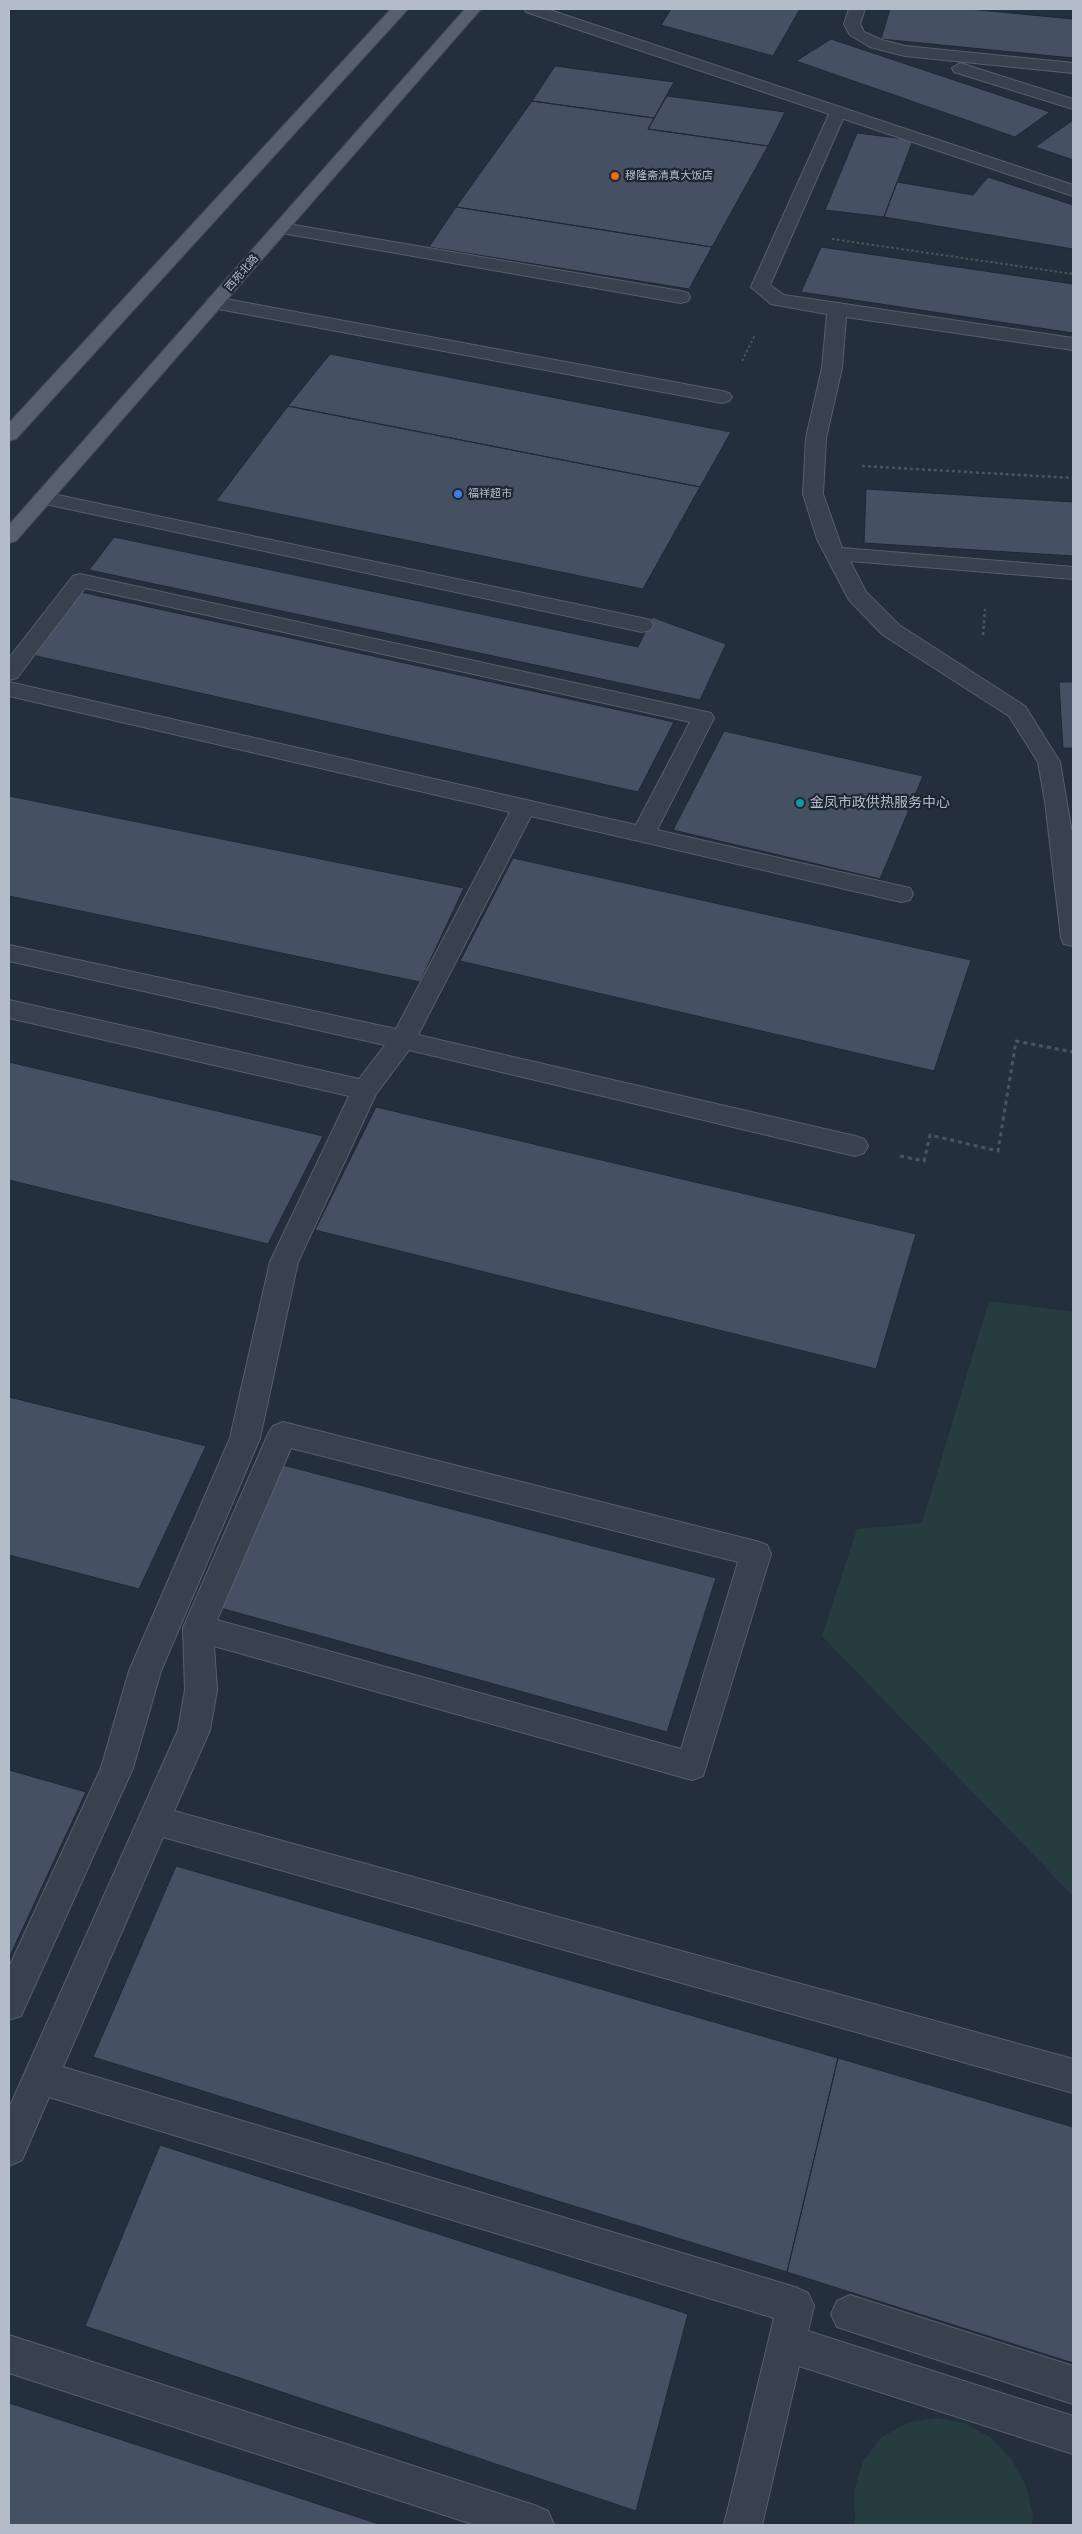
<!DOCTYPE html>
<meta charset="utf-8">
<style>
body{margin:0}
#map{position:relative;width:1082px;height:2534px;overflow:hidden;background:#242f3e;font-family:"IBM Plex Sans",sans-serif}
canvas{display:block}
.frame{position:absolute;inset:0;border:10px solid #b4bcc9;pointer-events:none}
</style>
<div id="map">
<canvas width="1082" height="2534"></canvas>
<div class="frame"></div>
</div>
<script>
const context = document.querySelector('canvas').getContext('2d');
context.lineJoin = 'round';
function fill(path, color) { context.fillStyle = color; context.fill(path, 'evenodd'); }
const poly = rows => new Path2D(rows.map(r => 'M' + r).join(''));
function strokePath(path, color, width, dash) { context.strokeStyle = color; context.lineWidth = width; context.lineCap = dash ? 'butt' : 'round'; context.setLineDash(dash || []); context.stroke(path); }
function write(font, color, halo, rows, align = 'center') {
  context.font = font + ' "IBM Plex Sans","Noto Sans SC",sans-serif'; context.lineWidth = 4.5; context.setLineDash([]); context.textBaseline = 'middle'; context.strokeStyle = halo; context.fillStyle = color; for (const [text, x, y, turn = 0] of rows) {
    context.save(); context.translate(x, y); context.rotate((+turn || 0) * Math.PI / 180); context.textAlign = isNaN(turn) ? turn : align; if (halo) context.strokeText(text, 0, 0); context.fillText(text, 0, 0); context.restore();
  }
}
const green = poly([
 [989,1301,1073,1312,1073,1896,822,1636,857,1529,922,1523],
 [937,2418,964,2423,990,2437,1012,2460,1026,2486,1033,2517,1032,2525,855,2525,854,2491,863,2461,882,2437,907,2423]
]);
const building = poly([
 [671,9,800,9,773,56,661,25,671,9],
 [890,9,969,9,1073,19,1073,58,881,39,890,9],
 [831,39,1050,112,1015,137,796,61,831,39],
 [555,66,674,82,654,118,532,101,555,66],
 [667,96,785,112,768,146,648,129,667,96],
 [532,101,654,118,648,129,768,146,712,247,456,207,532,101],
 [1073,120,1073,160,1035,147,1073,120],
 [857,133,913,140,884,217,825,210,857,133],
 [988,177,1073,205,1073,249,884,217,897,182,973,195,988,177],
 [456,207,712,247,689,289,429,247,456,207],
 [821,247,1073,284,1073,333,801,292,821,247],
 [330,354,731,432,700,487,288,406,330,354],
 [288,406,700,487,643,589,216,501,288,406],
 [866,489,1073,502,1073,556,864,543,866,489],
 [114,537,638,647,652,617,726,644,700,700,89,570,114,537],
 [81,592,674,722,638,792,32,655,81,592],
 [1059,682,1073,682,1073,748,1063,748,1059,682],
 [724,731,923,776,880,879,673,830,724,731],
 [9,796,464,888,420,982,9,896,9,796],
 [513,858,971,960,934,1071,460,961,513,858],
 [9,1062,323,1136,268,1244,9,1180,9,1062],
 [376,1107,916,1234,876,1369,315,1230,376,1107],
 [9,1397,206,1446,139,1589,9,1555,9,1397],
 [279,1464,716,1578,667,1732,213,1606,279,1464],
 [9,1770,86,1792,9,1958,9,1770],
 [176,1866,838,2058,787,2272,93,2057,176,1866],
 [838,2058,1073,2127,1073,2363,787,2272,838,2058],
 [160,2145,688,2314,636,2511,85,2326,160,2145],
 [9,2403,382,2525,9,2525,9,2403]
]);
const pathFar2 = poly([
 [832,239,1073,274],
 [742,361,755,335]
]);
const pathFar1 = poly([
 [862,466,1073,478],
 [983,635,985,609]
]);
const path = poly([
 [900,1156,924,1161,930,1135,998,1151,1016,1041,1073,1052]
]);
const minor = poly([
 [849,9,865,9,860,24,864,32,882,40,905,46,1073,63,1073,73,905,56,870,47,850,35,844,24,849,9],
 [960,63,1073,99,1073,109,954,72,952,68,960,63],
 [838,107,844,108,846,112,770,285,784,295,1073,338,1073,350,846,317,842,368,826,438,823,494,842,548,1073,567,1073,579,850,561,866,592,899,625,1025,706,1060,762,1073,839,1073,946,1064,944,1061,938,1045,801,1038,762,1009,716,883,635,849,600,817,539,803,494,806,438,822,368,827,314,771,304,751,287,830,112,832,108,838,107],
 [282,223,681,291,688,293,690,297,688,301,681,303,276,232,273,228,276,224,282,223],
 [215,297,722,391,729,393,732,397,729,401,722,403,208,307,206,303,208,299,215,297],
 [43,492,642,618,650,620,653,625,650,630,642,632,36,502,33,498,36,494,43,492],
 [80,574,711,713,714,718,657,830,901,886,910,888,913,894,910,900,901,902,531,816,418,1035,855,1136,864,1139,868,1146,864,1153,855,1156,409,1050,376,1094,298,1262,260,1438,161,1671,133,1768,21,2016,9,2020,9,1967,101,1768,129,1671,230,1438,270,1262,349,1096,9,1018,9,1000,359,1079,385,1045,9,961,9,945,396,1029,510,812,9,696,9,682,636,825,690,722,85,588,17,678,9,680,9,658,73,576,80,574],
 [283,1422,756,1541,767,1545,771,1554,703,1776,692,1780,214,1646,217,1690,210,1730,174,1811,1073,2059,1073,2093,163,1837,63,2067,795,2287,808,2293,814,2306,808,2331,1073,2416,1073,2454,799,2366,762,2525,724,2525,774,2318,49,2097,22,2160,9,2166,9,2108,178,1730,185,1690,183,1628,268,1434,273,1426,283,1422],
 [291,1448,738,1562,681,1749,217,1620,291,1448],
 [850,2295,1073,2366,1073,2404,837,2327,831,2314,837,2301,850,2295],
 [9,2335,534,2505,548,2511,554,2525,475,2525,9,2373,9,2335]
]);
const tertiary = poly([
 [524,9,547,9,1073,185,1073,196,526,12,524,9]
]);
const primary = poly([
 [391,9,408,9,16,439,9,441,9,423,391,9],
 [465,9,481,9,16,541,9,543,9,525,465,9]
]);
const markers = [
 [615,176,5,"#e8710a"],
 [458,494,5,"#3f7fe0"],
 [800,803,5,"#0f9aa8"]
];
const farPoinames = [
 ["穆隆斋清真大饭店",625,176],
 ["福祥超市",468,494]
];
const farStreetnames = [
 ["西苑北路",242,273,-49]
];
const poiNames = [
 ["金凤市政供热服务中心",810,803]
];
fill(green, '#263c3f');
fill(building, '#455162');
strokePath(building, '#1f2835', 1);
strokePath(minor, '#565f6c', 2);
strokePath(tertiary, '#565f6c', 2);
strokePath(primary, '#414a57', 2);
strokePath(pathFar2, '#44595c', 2, [2.5, 2.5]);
strokePath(pathFar1, '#44595c', 2.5, [3, 3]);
strokePath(path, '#44595c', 3, [4, 4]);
fill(minor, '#38414e');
fill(tertiary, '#38414e');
fill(primary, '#56606e');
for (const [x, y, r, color] of markers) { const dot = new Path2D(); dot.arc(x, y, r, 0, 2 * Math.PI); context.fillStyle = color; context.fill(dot); strokePath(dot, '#1d2633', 2); }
write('11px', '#b4bcc9', '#1d2633', farPoinames, 'left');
write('11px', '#b4bcc9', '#1d2633', farStreetnames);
write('14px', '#b4bcc9', '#1d2633', poiNames, 'left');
</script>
